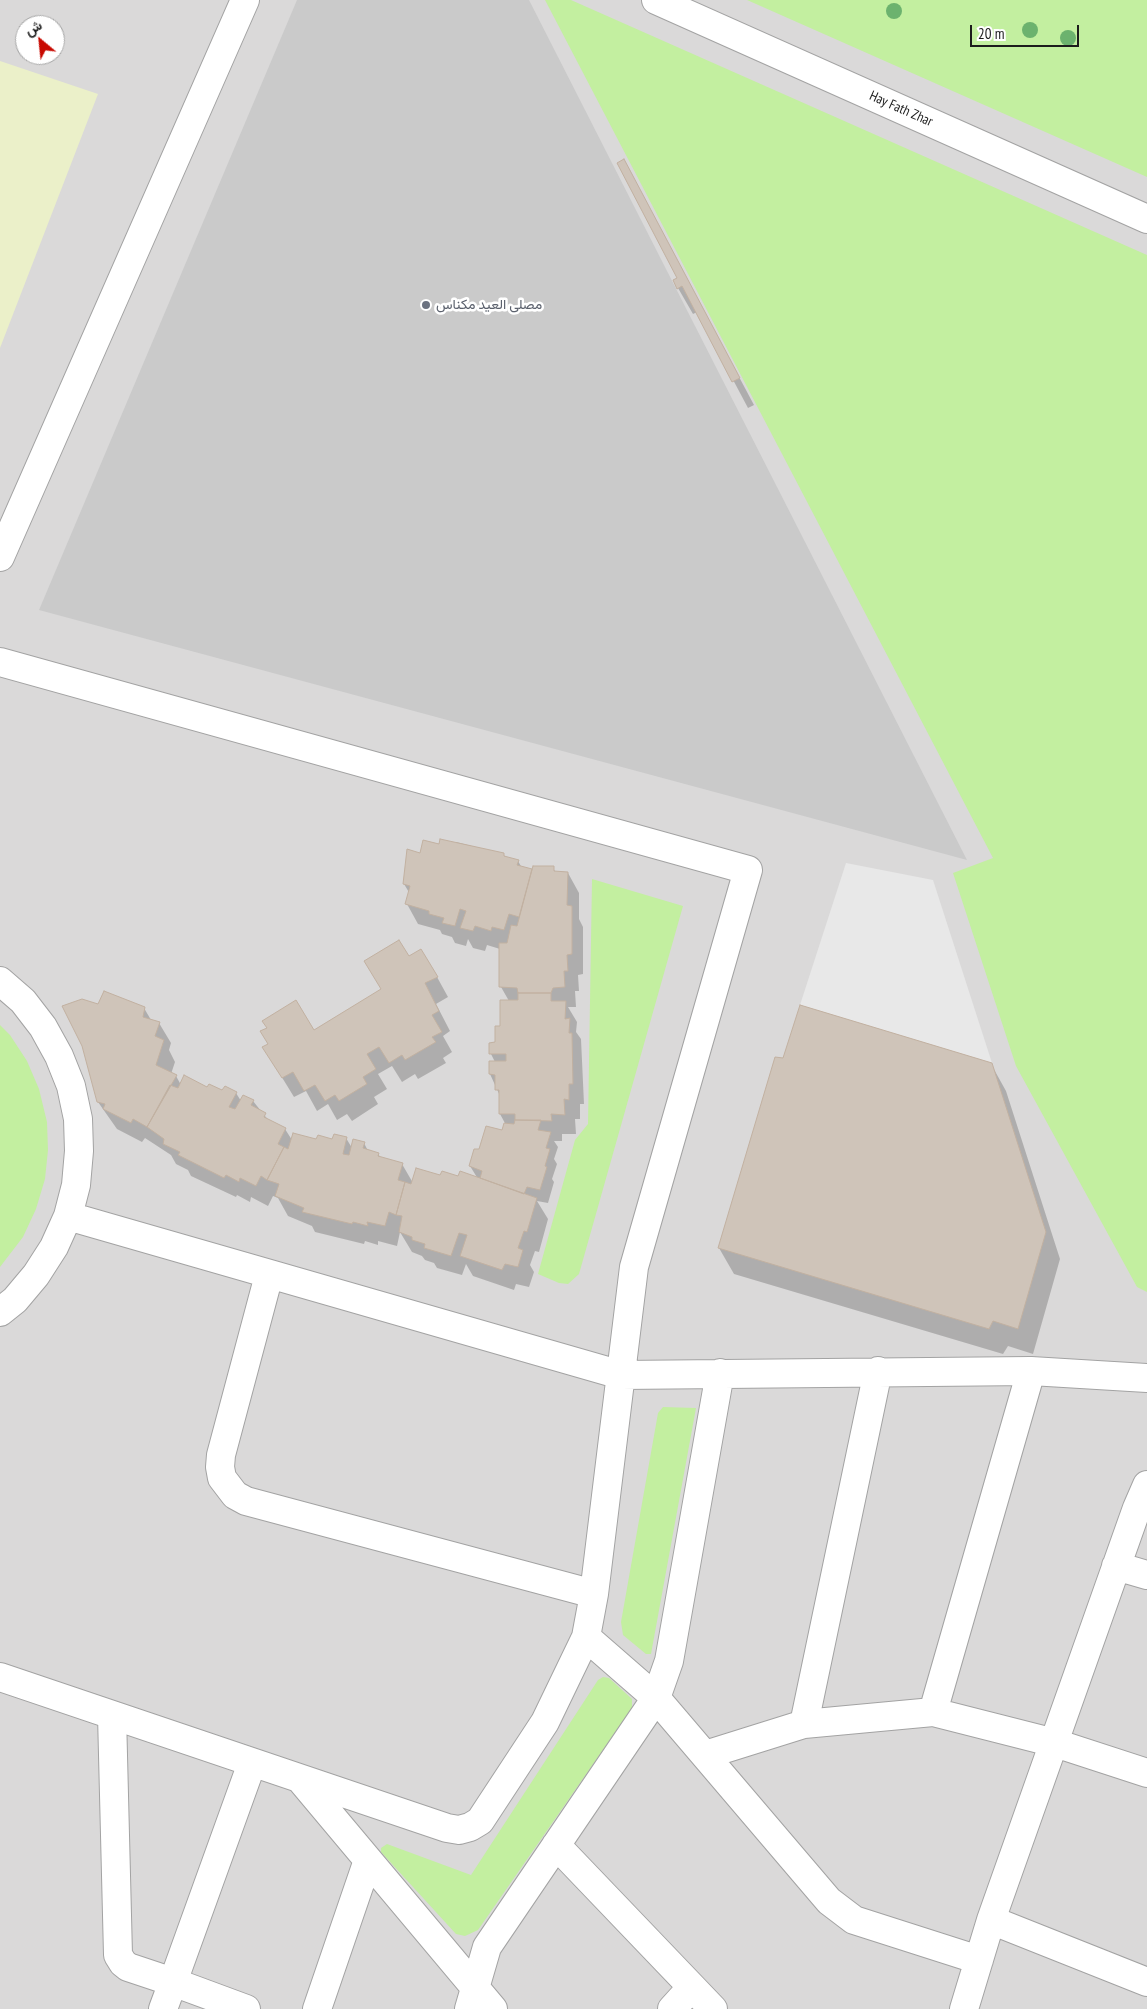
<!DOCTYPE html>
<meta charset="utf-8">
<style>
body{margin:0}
#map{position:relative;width:1147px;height:2009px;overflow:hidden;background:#efeae0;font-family:"PT Sans Narrow",Vazirmatn,sans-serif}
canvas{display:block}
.north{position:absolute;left:15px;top:15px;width:50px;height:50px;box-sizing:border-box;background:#fff;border:1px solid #a4a4a4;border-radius:50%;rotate:332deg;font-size:14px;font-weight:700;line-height:20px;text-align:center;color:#1c1c1c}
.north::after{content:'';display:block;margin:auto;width:18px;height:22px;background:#c80900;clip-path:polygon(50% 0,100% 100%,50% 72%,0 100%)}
.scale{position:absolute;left:970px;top:25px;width:109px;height:22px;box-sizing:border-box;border:2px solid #1c1c1c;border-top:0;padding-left:6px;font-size:15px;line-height:18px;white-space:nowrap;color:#1c1c1c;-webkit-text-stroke:4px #fff;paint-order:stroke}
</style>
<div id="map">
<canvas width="1147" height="2009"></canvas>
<div class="north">ش</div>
<div class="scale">20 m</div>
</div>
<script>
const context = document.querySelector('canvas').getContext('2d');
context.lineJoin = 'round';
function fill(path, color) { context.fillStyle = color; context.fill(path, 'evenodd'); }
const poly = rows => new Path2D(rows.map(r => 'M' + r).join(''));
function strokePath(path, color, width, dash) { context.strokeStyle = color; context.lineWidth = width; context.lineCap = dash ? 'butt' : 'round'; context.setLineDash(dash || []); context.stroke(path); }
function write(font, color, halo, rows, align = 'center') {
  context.font = font + ' "PT Sans Narrow",Vazirmatn,sans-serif'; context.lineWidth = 5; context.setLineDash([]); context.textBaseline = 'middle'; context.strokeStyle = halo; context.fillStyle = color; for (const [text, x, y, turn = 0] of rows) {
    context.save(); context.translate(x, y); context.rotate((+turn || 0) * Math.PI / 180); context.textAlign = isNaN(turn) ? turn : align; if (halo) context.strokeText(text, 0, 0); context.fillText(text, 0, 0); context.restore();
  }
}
const residential = poly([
 [0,0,1147,0,1147,2009,0,2009],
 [25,25,55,25,55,55,25,55]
]);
const religious = poly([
 [297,0,529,0,967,860,39,610]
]);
const farmland = poly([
 [0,61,98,94,0,348]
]);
const grass = poly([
 [545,0,571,0,1147,255,1147,1292,1137,1287,1016,1066,953,873,993,858],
 [747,0,1147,0,1147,177],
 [592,879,683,906,579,1274,568,1284,559,1283,538,1274,575,1140,588,1124],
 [0,1025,10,1035,27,1061,39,1089,47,1122,48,1150,45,1179,36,1209,23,1237,0,1267],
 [663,1407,696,1408,651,1654,646,1654,623,1635,621,1622,658,1413],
 [603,1677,609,1678,632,1699,632,1708,478,1930,465,1936,456,1934,381,1852,381,1848,387,1844,471,1875,598,1680]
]);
const parking = poly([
 [846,863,933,880,992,1063,800,1005]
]);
const shadow = poly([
 [624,161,754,405,748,408,697,312,693,314,678,288,679,278],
 [456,842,503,854,506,858,518,861,522,868,532,871,553,868,556,873,568,873,579,893,579,919,583,927,583,974,578,975,579,991,575,991,576,1007,568,1007,577,1022,576,1032,581,1039,584,1104,580,1104,580,1119,575,1119,576,1134,562,1134,562,1141,554,1141,558,1147,554,1159,557,1164,552,1179,554,1182,548,1203,537,1201,548,1219,539,1252,535,1251,530,1265,534,1272,529,1287,516,1284,514,1290,473,1276,466,1264,462,1275,437,1268,434,1263,425,1260,422,1256,412,1252,400,1232,397,1246,378,1241,378,1245,365,1241,364,1244,315,1232,312,1226,288,1216,278,1198,273,1196,268,1206,251,1197,250,1202,237,1195,236,1197,191,1176,188,1170,176,1164,171,1155,145,1138,142,1142,117,1129,98,1102,99,1005,144,1008,151,1020,159,1023,171,1043,169,1050,175,1062,171,1074,176,1076,181,1085,236,1093,241,1101,253,1101,269,1121,285,1129,292,1140,333,1141,346,1138,352,1148,364,1143,368,1151,378,1154,381,1158,402,1164,413,1183,441,1176,478,1179,470,1166,479,1150,503,1132,506,1125,500,1114,500,1096,490,1074,495,1062,491,1054,497,1043,509,1001,501,987,500,949,487,945,485,951,473,948,468,939,466,946,455,943,452,937,442,934,440,930,418,924,407,904,410,894,404,884,421,854,440,846,456,844],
 [408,957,437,977,448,997,436,1004,450,1031,443,1036,452,1052,443,1058,446,1063,418,1079,415,1074,402,1082,392,1066,378,1074,387,1089,374,1097,378,1104,352,1121,347,1114,337,1120,328,1104,317,1111,306,1091,294,1097,264,1048,314,1032,382,990],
 [991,1064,1006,1091,1060,1259,1033,1354,1008,1346,1003,1354,734,1274,719,1248]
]);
const building = poly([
 [624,159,740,378,732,382,682,286,677,289,673,280,677,278,617,163,624,159],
 [440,839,504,853,504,856,519,860,517,865,532,869,519,917,509,914,504,930,492,927,491,931,475,926,473,931,460,928,466,911,460,909,455,926,442,923,444,918,429,914,429,911,405,904,410,886,403,884,407,849,420,853,423,840,439,844,440,839],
 [533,866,554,866,554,871,568,872,567,905,572,906,572,954,567,955,568,971,564,971,565,987,553,988,551,993,518,993,517,988,499,987,499,943,507,943,511,925,517,926,533,866],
 [399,940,409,956,421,949,438,977,425,983,439,1011,432,1015,442,1032,432,1037,436,1042,405,1060,402,1055,389,1063,379,1047,367,1054,376,1069,363,1077,367,1084,339,1101,335,1095,325,1101,315,1085,304,1091,293,1072,282,1078,262,1047,268,1044,260,1031,267,1028,262,1021,296,1000,314,1030,381,989,364,961,399,940],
 [104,991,145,1007,143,1017,160,1022,155,1036,164,1040,156,1065,177,1075,147,1127,133,1119,131,1123,103,1109,105,1104,97,1102,82,1046,62,1006,82,999,98,1004,104,991],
 [518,993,551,993,551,1001,566,1001,565,1019,570,1018,569,1033,572,1033,573,1084,569,1084,569,1100,564,1099,565,1115,551,1114,552,1121,515,1120,515,1114,499,1114,499,1090,495,1090,495,1075,489,1074,489,1061,506,1061,506,1054,489,1054,489,1043,495,1042,495,1026,500,1026,500,1000,518,1000,518,993],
 [800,1005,992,1063,1046,1232,1018,1329,993,1321,989,1329,718,1248,775,1057,783,1058,800,1005],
 [184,1075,207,1087,209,1084,222,1090,225,1086,237,1092,229,1107,235,1109,243,1095,254,1100,251,1105,266,1113,264,1117,286,1128,278,1144,284,1147,267,1180,261,1176,256,1186,240,1178,239,1182,226,1175,224,1178,178,1155,180,1152,163,1144,164,1139,147,1127,170,1085,178,1088,184,1075],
 [515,1120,541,1120,538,1130,551,1132,546,1148,550,1149,545,1166,547,1167,540,1190,527,1187,524,1194,480,1178,482,1171,469,1166,474,1149,479,1149,486,1126,502,1130,504,1123,514,1124,515,1120],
 [293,1133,316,1139,318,1135,332,1139,334,1134,347,1137,343,1154,349,1155,353,1139,365,1142,363,1148,379,1153,378,1156,403,1163,398,1180,405,1182,396,1215,389,1212,385,1226,367,1222,368,1226,353,1222,352,1224,302,1212,304,1208,275,1196,279,1184,267,1180,284,1147,288,1149,293,1133],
 [416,1168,440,1175,442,1171,458,1176,460,1171,537,1198,527,1232,524,1231,518,1248,523,1250,518,1267,505,1264,502,1270,460,1256,467,1235,459,1233,451,1256,424,1248,425,1244,412,1240,412,1237,399,1232,402,1216,396,1215,405,1182,411,1184,416,1168]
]);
const minor = poly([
 [656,0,1147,219],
 [0,557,245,0],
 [0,662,748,870,634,1267,594,1594,586,1637,545,1722,480,1821,470,1827,459,1830,447,1828,0,1677],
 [0,981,23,1001,43,1027,59,1056,71,1086,78,1119,79,1151,76,1185,68,1216,54,1247,36,1275,15,1300,0,1312],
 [68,1216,621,1375,1031,1371,1147,1378],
 [269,1275,221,1455,220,1467,222,1478,235,1495,246,1501,594,1594],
 [1116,1566,1147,1575],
 [586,1637,656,1698,829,1901,854,1920,979,1960],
 [933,1712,1031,1371],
 [112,1715,118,1955,123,1963,128,1967,173,1982,163,2009],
 [804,1724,878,1371],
 [705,1755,804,1724,933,1712,1055,1743,1147,1773],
 [301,1780,493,2009],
 [556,1845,713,2009],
 [991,1920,1147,1982],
 [246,2009,173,1982,252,1763],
 [317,2009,368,1860],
 [469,2009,487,1947,656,1698,669,1661,720,1373],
 [672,2009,691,1988],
 [964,2009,991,1920,1137,1508,1147,1485]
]);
const trees = [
 [894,11],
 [1030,30],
 [1068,38]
];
const markers = [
 [426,305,5,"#6b7280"]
];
const streetNames = [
 ["Hay Fath Zhar",901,109,24]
];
const worshipNames = [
 ["مصلى العيد مكناس",436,305]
];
fill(residential, '#dad9d9');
fill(religious, '#cacaca');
fill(farmland, '#ebf0c9');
fill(grass, '#c3efa0');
fill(parking, '#e8e8e8');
fill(shadow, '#0003');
fill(building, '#cfc4b9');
strokePath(building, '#c2b1a1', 1);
strokePath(minor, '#a3a3a3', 30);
strokePath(minor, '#fff', 28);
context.fillStyle = '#6cb26e';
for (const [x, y] of trees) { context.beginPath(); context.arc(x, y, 8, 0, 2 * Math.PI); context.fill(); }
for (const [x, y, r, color] of markers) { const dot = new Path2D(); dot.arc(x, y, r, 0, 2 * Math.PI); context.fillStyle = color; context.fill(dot); strokePath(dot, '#fff', 2); }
write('14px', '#1c1c1c', '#fff', streetNames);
write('14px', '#5b616d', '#fff', worshipNames, 'left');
</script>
